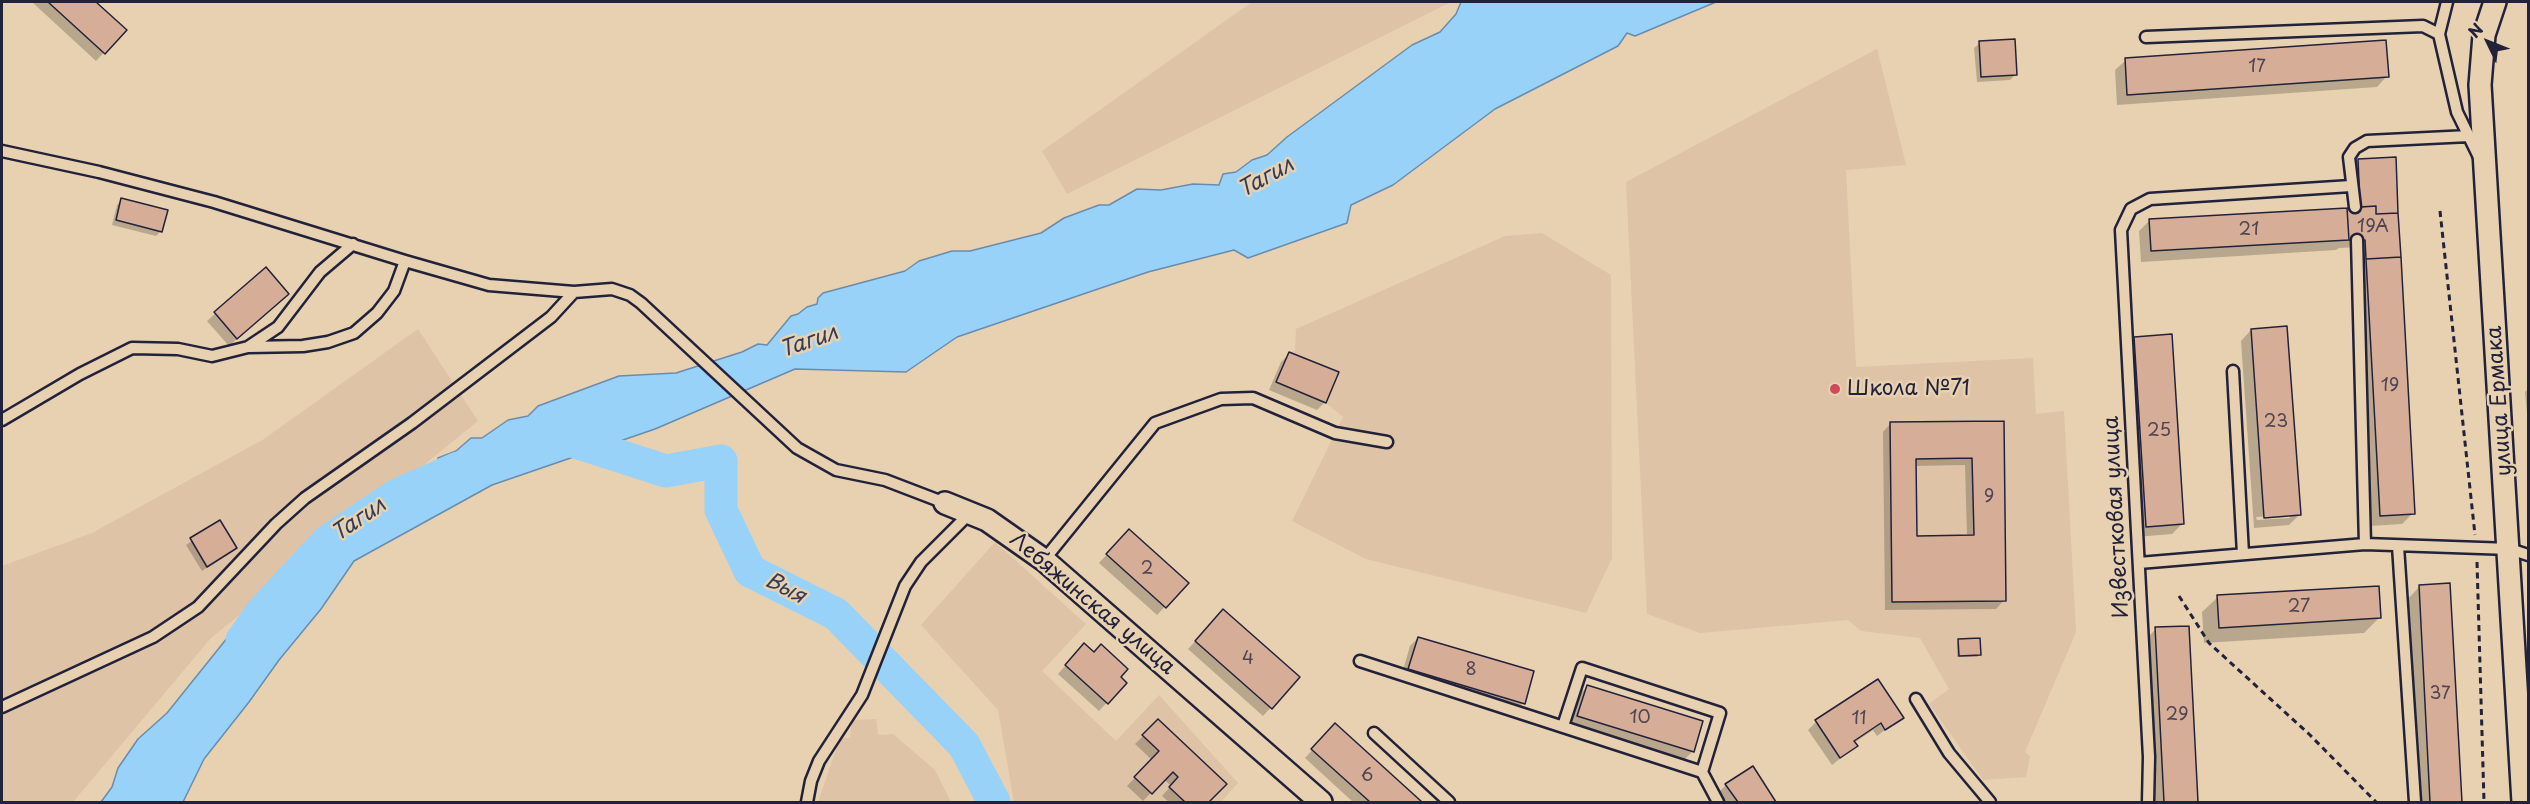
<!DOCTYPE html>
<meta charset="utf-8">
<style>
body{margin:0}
#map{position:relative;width:2530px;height:804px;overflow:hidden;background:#e7d1b0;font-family:"Playpen Sans",sans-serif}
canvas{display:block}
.frame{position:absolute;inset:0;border:3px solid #22223b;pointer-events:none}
.north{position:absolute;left:2458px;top:12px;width:60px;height:60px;-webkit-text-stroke:4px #e7d1b0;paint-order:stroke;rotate:313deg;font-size:16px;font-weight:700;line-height:24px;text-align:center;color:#22223b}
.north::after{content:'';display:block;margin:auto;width:21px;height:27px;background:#22223b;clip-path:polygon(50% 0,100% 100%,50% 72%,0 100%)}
</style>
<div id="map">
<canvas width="2530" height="804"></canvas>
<div class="frame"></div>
<div class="north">N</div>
</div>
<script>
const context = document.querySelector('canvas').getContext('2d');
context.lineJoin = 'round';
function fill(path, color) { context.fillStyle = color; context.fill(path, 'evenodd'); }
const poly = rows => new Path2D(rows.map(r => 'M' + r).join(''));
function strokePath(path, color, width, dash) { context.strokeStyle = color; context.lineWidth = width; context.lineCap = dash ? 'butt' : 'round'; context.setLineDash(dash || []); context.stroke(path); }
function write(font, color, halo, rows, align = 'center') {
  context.font = font + ' "Playpen Sans",sans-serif'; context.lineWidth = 5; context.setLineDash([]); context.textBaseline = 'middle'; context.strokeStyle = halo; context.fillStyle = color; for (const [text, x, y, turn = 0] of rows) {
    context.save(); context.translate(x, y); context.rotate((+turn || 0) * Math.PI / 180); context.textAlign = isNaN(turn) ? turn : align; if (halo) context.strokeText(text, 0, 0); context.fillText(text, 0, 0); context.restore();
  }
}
const built = poly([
 [1252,2,1451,2,1067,194,1042,151],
 [1877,49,1906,165,1846,170,1856,367,2033,358,2036,414,2064,411,2076,632,2025,752,2030,756,2026,777,1983,780,1929,704,1949,689,1920,638,1861,631,1848,620,1700,633,1647,614,1626,182],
 [1542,233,1611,275,1612,558,1586,613,1366,559,1292,521,1343,417,1326,403,1276,382,1289,352,1295,351,1296,329,1505,236],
 [418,329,478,421,211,638,73,802,2,802,2,566,92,533,264,439],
 [995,542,1086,624,1042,671,1116,741,1159,695,1238,783,1221,802,1014,802,998,710,921,625],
 [876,719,878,735,893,734,935,770,951,802,818,802,840,738,850,738,852,720]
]);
const water = poly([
 [1461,2,1716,2,1635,36,1627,33,1618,46,1495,109,1393,185,1351,205,1347,223,1248,258,1234,250,1148,272,957,337,906,372,795,369,655,429,492,485,354,561,321,609,279,660,249,702,204,759,183,802,101,802,112,787,118,768,138,739,167,713,236,627,302,580,339,531,394,500,415,492,417,476,438,467,438,458,456,451,471,438,482,438,508,420,528,416,538,406,619,376,676,373,742,352,758,344,767,345,791,316,798,314,807,307,817,304,818,298,823,293,905,271,919,261,952,251,970,251,1041,233,1064,218,1099,205,1109,205,1137,189,1161,190,1193,184,1219,185,1223,174,1236,172,1252,160,1267,155,1287,137,1412,45,1440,32,1456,14,1461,2]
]);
const shadow = poly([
 [32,2,94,2,125,30,96,61],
 [1980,43,2016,74,2010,80,1977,82,1974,48],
 [2126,60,2387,76,2377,87,2117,105,2115,70],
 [2394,158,2413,513,2402,524,2370,526,2356,271,2357,247,2339,248,2336,250,2141,262,2139,231,2150,220,2352,209,2350,168,2358,160],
 [122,199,161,231,156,236,112,225,117,205],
 [265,269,279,302,229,346,207,321],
 [2251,330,2299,515,2289,525,2254,528,2241,341],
 [2290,515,2290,518,2257,520,2256,517],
 [2135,338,2182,524,2172,534,2136,537,2124,349],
 [1289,354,1325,402,1317,410,1269,390,1281,362],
 [2528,389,2528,413,2527,413,2525,392],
 [2002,422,2004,600,1996,609,1885,610,1883,432,1891,423],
 [1965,465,1967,536,1916,538,1914,466],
 [219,522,235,548,202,571,186,545],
 [1121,539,1187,583,1157,615,1099,563],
 [2448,585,2460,802,2414,802,2405,602,2420,586],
 [2218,597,2380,617,2364,633,2204,643,2202,612],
 [1216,619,1298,678,1263,716,1188,649],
 [2188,627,2196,802,2148,802,2141,644,2156,629],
 [1418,638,1523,703,1515,711,1401,677,1410,646],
 [1959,641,1979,654,1977,657,1957,657,1957,643],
 [1077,653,1125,683,1099,711,1058,674],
 [1587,687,1693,751,1685,759,1570,724,1579,695],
 [1902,717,1877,736,1873,730,1854,743,1856,746,1832,765,1808,730,1816,722],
 [1158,721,1225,784,1207,802,1169,802,1162,796,1171,786,1164,779,1143,801,1127,786,1152,760,1135,744],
 [1335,725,1420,802,1353,802,1305,758],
 [1752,768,1774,802,1725,802,1718,793,1726,785]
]);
const river = poly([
 [557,436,666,471,721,461,721,510,750,571,836,614,964,745,994,802],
 [242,640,262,612,328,541,397,495,458,468]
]);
const building = poly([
 [48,2,96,2,127,30,105,54,48,2],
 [2015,39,2017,75,1981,77,1979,41,2015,39],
 [2386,40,2389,77,2127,95,2125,58,2386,40],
 [2396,157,2398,213,2376,214,2376,206,2360,207,2358,159,2396,157],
 [121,198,168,210,162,232,116,220,121,198],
 [2376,206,2376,214,2398,213,2401,257,2366,259,2365,240,2349,240,2347,208,2376,206],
 [2347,208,2349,240,2151,251,2149,219,2347,208],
 [2401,257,2415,514,2380,516,2366,259,2401,257],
 [266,267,289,294,237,339,214,312,266,267],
 [2287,326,2301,515,2264,518,2251,329,2287,326],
 [2172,334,2184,524,2146,527,2134,337,2172,334],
 [1289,352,1339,372,1326,403,1276,382,1289,352],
 [2004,421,2006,601,1892,602,1890,422,2004,421],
 [1972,458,1974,535,1917,536,1916,459,1972,458],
 [220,520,237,548,207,567,190,538,220,520],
 [1129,529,1189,583,1166,608,1106,554,1129,529],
 [2450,583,2462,802,2430,802,2419,585,2450,583],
 [2379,586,2381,618,2219,628,2217,595,2379,586],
 [1223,609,1300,677,1272,709,1195,641,1223,609],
 [2189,626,2198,802,2164,802,2155,627,2189,626],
 [1418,637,1534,671,1525,704,1408,669,1418,637],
 [1980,638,1981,655,1959,656,1958,639,1980,638],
 [1084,643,1094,652,1101,644,1128,669,1121,677,1127,683,1108,704,1065,665,1084,643],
 [1878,679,1904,718,1885,730,1881,723,1854,741,1858,746,1840,758,1815,720,1878,679],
 [1587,685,1703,721,1694,752,1577,716,1587,685],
 [1158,719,1227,784,1209,802,1185,802,1169,787,1178,777,1173,772,1152,794,1134,777,1159,751,1142,735,1158,719],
 [1335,723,1422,802,1370,802,1311,749,1335,723],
 [1753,766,1776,802,1738,802,1725,784,1753,766]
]);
const path = poly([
 [2440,211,2475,535],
 [2477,562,2484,802],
 [2179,596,2209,643,2310,735,2376,802]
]);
const service = poly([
 [2439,34,2447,2],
 [2146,37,2423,26,2439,34,2457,112,2479,157],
 [2,151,99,172,214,202,405,261,489,285,574,292,612,289,630,295,641,303,797,448,836,470,885,480,945,503],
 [2355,207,2349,157,2355,148,2367,141,2469,136],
 [2357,240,2365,544],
 [248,347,303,346,328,342,354,333,377,313,394,291,405,261],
 [2233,371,2243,554],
 [2,420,80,374,132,348,178,349,212,356,248,347,278,327,320,272,353,244],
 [2398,546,2415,802],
 [1044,560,1155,423,1221,399,1253,398,1335,433,1387,442],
 [2139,563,2365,544,2510,549,2528,555],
 [1360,661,1702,772,1718,802],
 [1916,699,1949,753,1990,802],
 [2,707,153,637,198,607,276,524,305,498,412,423,551,317,574,292],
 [1563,726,1582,668,1720,713,1702,772],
 [1374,733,1449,802],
 [807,802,811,781,819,761,862,695,905,586,921,562,970,513],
 [2148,802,2149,757,2121,230,2131,209,2150,199,2351,186]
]);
const minor = poly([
 [2495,2,2484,35,2480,85,2523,802],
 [945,503,987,520,1044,560,1321,802]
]);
const markers = [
 [1835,389,6,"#d1495b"]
];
const numberNames = [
 ["17",2257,67],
 ["19А",2373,227],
 ["21",2249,230],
 ["19",2390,386],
 ["23",2276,422],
 ["25",2159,431],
 ["9",1989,497],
 ["2",1147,569],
 ["27",2299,607],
 ["4",1248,659],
 ["8",1471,670],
 ["37",2440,694],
 ["29",2177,715],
 ["10",1640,718],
 ["11",1859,719],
 ["6",1367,776]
];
const poiNames = [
 ["Школа №71",1847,389]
];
const streetNames = [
 ["улица Ермака",2500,401,-94],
 ["Известковая улица",2117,517,-93],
 ["Лебяжинская улица",1092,604,40]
];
const waterNames = [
 ["Тагил",1266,178,-29],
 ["Тагил",809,342,-19],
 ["Тагил",359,520,-34],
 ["Выя",785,589,27]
];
fill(built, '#dec3a6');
fill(water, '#99d2f9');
strokePath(water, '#698cad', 1.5);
fill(shadow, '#0003');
strokePath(river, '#99d2f9', 33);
fill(building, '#d6ad96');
strokePath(building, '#22223b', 1.5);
strokePath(service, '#22223b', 15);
strokePath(minor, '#22223b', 26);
strokePath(path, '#22223b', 3, [6, 4.5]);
strokePath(service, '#e7d1b0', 10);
strokePath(minor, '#e7d1b0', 21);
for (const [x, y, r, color] of markers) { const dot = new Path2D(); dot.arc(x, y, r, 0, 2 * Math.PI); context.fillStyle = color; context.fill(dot); strokePath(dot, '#e7d1b0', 2); }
write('18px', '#4f4552', null, numberNames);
write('21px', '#22223b', '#e7d1b0', poiNames, 'left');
write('21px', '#22223b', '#e7d1b0', streetNames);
write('italic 22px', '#343c58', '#e7d1b0', waterNames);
</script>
